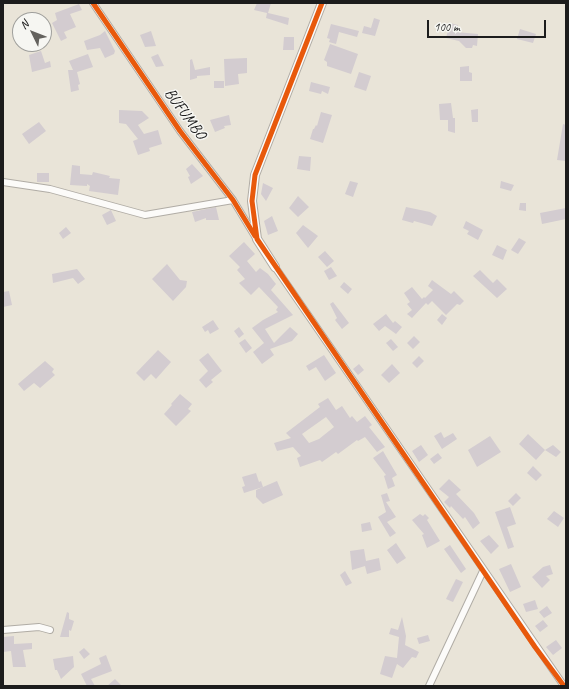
<!DOCTYPE html>
<style>
body{margin:0}
#map{position:relative;width:569px;height:689px;overflow:hidden;background:#e9e4d8;font-family:Caveat,sans-serif}
canvas{display:block}
.frame{position:absolute;inset:0;border:4px solid #1c1c1c;pointer-events:none}
.north{position:absolute;left:12px;top:12px;width:40px;height:40px;box-sizing:border-box;background:#f6f6f2;border:1px solid #9f9f9c;border-radius:50%;rotate:313deg;font-size:11px;font-weight:700;line-height:16px;text-align:center;color:#1c1c1c}
.north::after{content:'';display:block;margin:auto;width:14px;height:18px;background:#64625e;clip-path:polygon(50% 0,100% 100%,50% 72%,0 100%)}
.scale{position:absolute;left:427px;top:20px;width:119px;height:18px;box-sizing:border-box;border:2px solid #1c1c1c;border-top:0;padding-left:5px;font-size:12px;line-height:14px;white-space:nowrap;color:#1c1c1c;-webkit-text-stroke:3px #f6f6f2;paint-order:stroke}
</style>
<div id="map">
<canvas width="569" height="689"></canvas>
<div class="frame"></div>
<div class="north">N</div>
<div class="scale">100 m</div>
</div>
<script>
const context = document.querySelector('canvas').getContext('2d');
context.lineJoin = 'round';
function fill(path, color) { context.fillStyle = color; context.fill(path, 'evenodd'); }
const poly = rows => new Path2D(rows.map(r => 'M' + r).join(''));
function strokePath(path, color, width, dash) { context.strokeStyle = color; context.lineWidth = width; context.lineCap = dash ? 'butt' : 'round'; context.setLineDash(dash || []); context.stroke(path); }
function write(font, color, halo, rows, align = 'center') {
  context.font = font + ' Caveat,sans-serif'; context.lineWidth = 3; context.setLineDash([]); context.textBaseline = 'middle'; context.strokeStyle = halo; context.fillStyle = color; for (const [text, x, y, turn = 0] of rows) {
    context.save(); context.translate(x, y); context.rotate((+turn || 0) * Math.PI / 180); context.textAlign = isNaN(turn) ? turn : align; if (halo) context.strokeText(text, 0, 0); context.fillText(text, 0, 0); context.restore();
  }
}
const building = poly([
 [257,3,271,3,268,13,289,18,288,25,266,18,267,13,254,10],
 [79,4,82,10,70,14,76,27,64,32,67,38,61,41,52,23,57,20,55,13],
 [374,18,380,20,375,36,362,33,364,26,371,28],
 [450,23,458,25,456,32,478,34,477,46,473,45,472,48,466,48,459,41,446,38],
 [331,24,359,31,357,37,339,32,336,44,329,42,330,39,327,38],
 [520,29,536,34,533,43,517,39],
 [105,31,115,51,114,54,105,58,100,48,87,50,84,41,100,35],
 [151,31,156,46,145,47,140,35],
 [284,37,294,37,294,50,283,50],
 [330,44,358,54,351,74,327,66,327,62,324,60],
 [41,51,45,63,50,61,51,67,32,72,29,55],
 [88,54,93,67,77,72,80,84,78,85,79,90,71,92,68,70,73,70,69,61],
 [158,54,164,66,156,67,151,57],
 [247,58,247,73,238,74,239,84,225,86,224,59],
 [192,59,195,70,210,67,210,75,197,76,197,78,190,80,190,60],
 [469,66,469,72,472,73,472,81,460,81,460,67],
 [359,72,371,76,366,91,354,87],
 [214,81,224,81,224,88,214,88],
 [311,82,330,87,328,94,322,91,321,94,309,91],
 [451,103,453,118,455,118,455,133,448,131,448,120,440,120,439,104],
 [478,109,478,122,472,122,471,110],
 [119,110,142,111,149,118,138,125,144,134,158,130,162,144,149,148,150,151,138,155,133,141,138,139,126,124,119,123],
 [321,112,332,115,323,143,310,139,313,129,314,129,316,125,317,126],
 [229,115,231,125,224,126,225,128,215,132,210,120],
 [39,122,46,131,29,144,22,134],
 [563,124,566,125,566,161,557,160],
 [299,156,311,157,310,171,297,169],
 [192,164,203,176,191,184,188,177,190,176,186,169],
 [72,165,80,166,80,174,92,175,93,172,110,176,109,178,120,179,118,195,89,191,90,186,87,184,87,186,70,185],
 [37,173,49,173,49,182,37,182],
 [350,181,358,183,353,197,345,194],
 [501,181,514,185,511,191,500,188],
 [263,183,273,188,266,201,261,194],
 [298,196,309,207,298,217,289,208],
 [520,203,526,203,526,211,519,210],
 [216,207,219,220,206,220,206,218,195,222,192,212],
 [406,207,430,212,437,216,432,226,414,221,413,223,402,220],
 [566,208,566,219,542,224,540,213],
 [111,210,116,221,107,225,102,215],
 [272,216,278,231,268,235,264,221],
 [466,221,483,230,478,240,467,234,469,231,463,228],
 [303,225,318,236,308,248,296,233],
 [66,227,71,233,63,239,59,233],
 [519,238,526,242,518,254,511,250],
 [244,242,255,254,247,261,256,272,260,268,268,274,276,284,271,290,293,315,265,329,274,343,290,327,298,334,292,341,270,349,274,355,262,364,253,352,264,343,252,328,263,320,278,312,276,310,278,307,259,287,251,295,239,283,245,279,237,270,240,267,229,256],
 [497,245,507,250,503,260,492,255],
 [325,251,334,261,327,267,318,257],
 [167,264,180,280,187,281,186,287,173,301,152,279],
 [331,267,337,276,329,280,324,271],
 [77,269,85,279,78,284,73,278,53,283,52,274],
 [480,270,493,283,497,279,507,289,497,298,473,276],
 [432,280,451,294,454,291,464,301,460,305,457,304,446,315,432,301,428,305,426,303,412,318,407,314,412,310,407,304,410,302,404,293,412,287,422,299,424,297,425,298,433,290,428,286],
 [344,282,352,289,348,294,340,287],
 [9,291,12,305,3,307,3,292],
 [333,302,349,323,342,329,335,320,337,318,330,304],
 [386,314,393,323,395,321,402,327,396,334,385,326,379,331,373,324],
 [442,314,447,318,442,325,437,320],
 [213,320,219,329,210,334,208,330,205,332,202,327],
 [239,327,244,334,239,338,234,331],
 [414,336,420,342,413,349,407,343],
 [245,339,252,348,246,353,239,343],
 [391,339,398,347,393,351,386,343],
 [158,350,171,362,156,379,151,374,144,381,136,373],
 [208,353,222,371,211,380,213,382,206,388,199,380,208,371,199,360],
 [324,355,336,373,325,381,316,367,309,371,306,366],
 [419,356,424,361,417,368,412,363],
 [45,361,54,369,52,372,55,375,40,388,34,383,24,391,18,384],
 [359,364,364,370,358,375,353,369],
 [392,364,400,373,389,383,381,375],
 [180,394,192,404,188,409,191,411,176,426,164,414,172,405,171,404],
 [328,398,336,410,342,406,350,418,352,416,357,422,365,416,372,425,369,427,385,447,377,452,365,437,358,441,357,440,338,454,336,452,322,462,320,460,300,467,297,458,301,456,293,447,277,451,274,443,291,438,286,433,320,407,318,404],
 [326,417,334,427,319,439,309,443,302,434],
 [441,432,444,438,453,433,457,439,442,449,434,436],
 [528,434,545,450,536,460,519,444],
 [490,436,501,452,477,467,468,450],
 [421,445,428,455,419,462,412,451],
 [553,445,561,452,556,457,545,450],
 [383,451,397,475,392,478,395,486,388,489,384,476,386,475,373,458],
 [438,453,442,458,434,464,430,459],
 [533,466,542,475,536,481,527,473],
 [256,473,259,482,261,481,263,487,244,493,242,487,245,486,242,477],
 [449,479,461,490,456,494,474,513,480,523,473,529,465,517,463,519,451,506,450,508,444,502,449,497,439,489],
 [277,481,283,495,263,504,256,497,256,490],
 [387,493,390,501,386,502,396,517,387,522,396,533,390,537,378,517,386,512,381,495],
 [516,493,521,498,513,506,508,501],
 [510,507,516,524,507,527,514,547,508,549,495,512],
 [554,511,564,518,558,527,547,519],
 [420,514,423,516,425,514,429,518,427,520,440,541,427,548,422,535,424,534,412,520],
 [370,522,372,530,362,532,361,524],
 [489,535,499,546,491,554,480,541],
 [396,543,406,558,397,564,387,550],
 [450,545,466,569,461,573,444,549],
 [364,549,366,561,379,558,381,570,367,574,365,566,352,570,350,551],
 [511,564,521,587,510,592,499,569],
 [550,565,553,574,546,576,550,580,542,588,532,577,543,567],
 [345,571,352,583,346,586,340,575],
 [456,579,463,582,453,602,446,599],
 [535,600,538,609,526,612,523,604],
 [547,606,552,613,544,618,539,612],
 [67,612,69,613,69,619,74,621,71,631,69,630,69,637,60,637],
 [402,617,406,636,405,645,419,652,416,658,412,657,403,668,397,664,392,678,380,674,385,656,397,658,399,637,389,634,391,628,398,630],
 [543,620,548,626,540,632,535,626],
 [428,635,430,641,419,644,417,638],
 [14,636,14,644,32,643,32,649,23,650,26,667,13,667,11,651,3,652,3,637],
 [556,640,562,648,553,655,546,647],
 [84,648,90,654,84,659,79,652],
 [106,655,112,671,91,679,95,686,87,686,81,674,101,664,99,658],
 [73,656,74,667,61,679,57,670,55,670,53,659],
 [115,679,122,686,107,686]
]);
const minor = poly([
 [93,3,180,131,233,200,256,238],
 [3,182,50,189,145,215,233,200],
 [275,267,564,686],
 [3,630,39,627,50,630],
 [429,686,483,571]
]);
const tertiary = poly([
 [275,267,257,239,252,201,255,175,322,3]
]);
const cycleway = poly([
 [93,3,180,131,233,200,255,236],
 [322,3,255,175,252,201,257,239,535,647,564,686]
]);
const streetNames = [
 ["BUFUMBO",185,114,54]
];
fill(building, '#d3ccd0');
strokePath(minor, '#b0aca5', 8);
strokePath(tertiary, '#b0aca5', 10);
strokePath(minor, '#fcfbf9', 6);
strokePath(tertiary, '#fcfbf9', 8);
strokePath(cycleway, '#e8590c', 5);
write('16px', '#1c1c1c', '#f6f6f2', streetNames);
</script>
